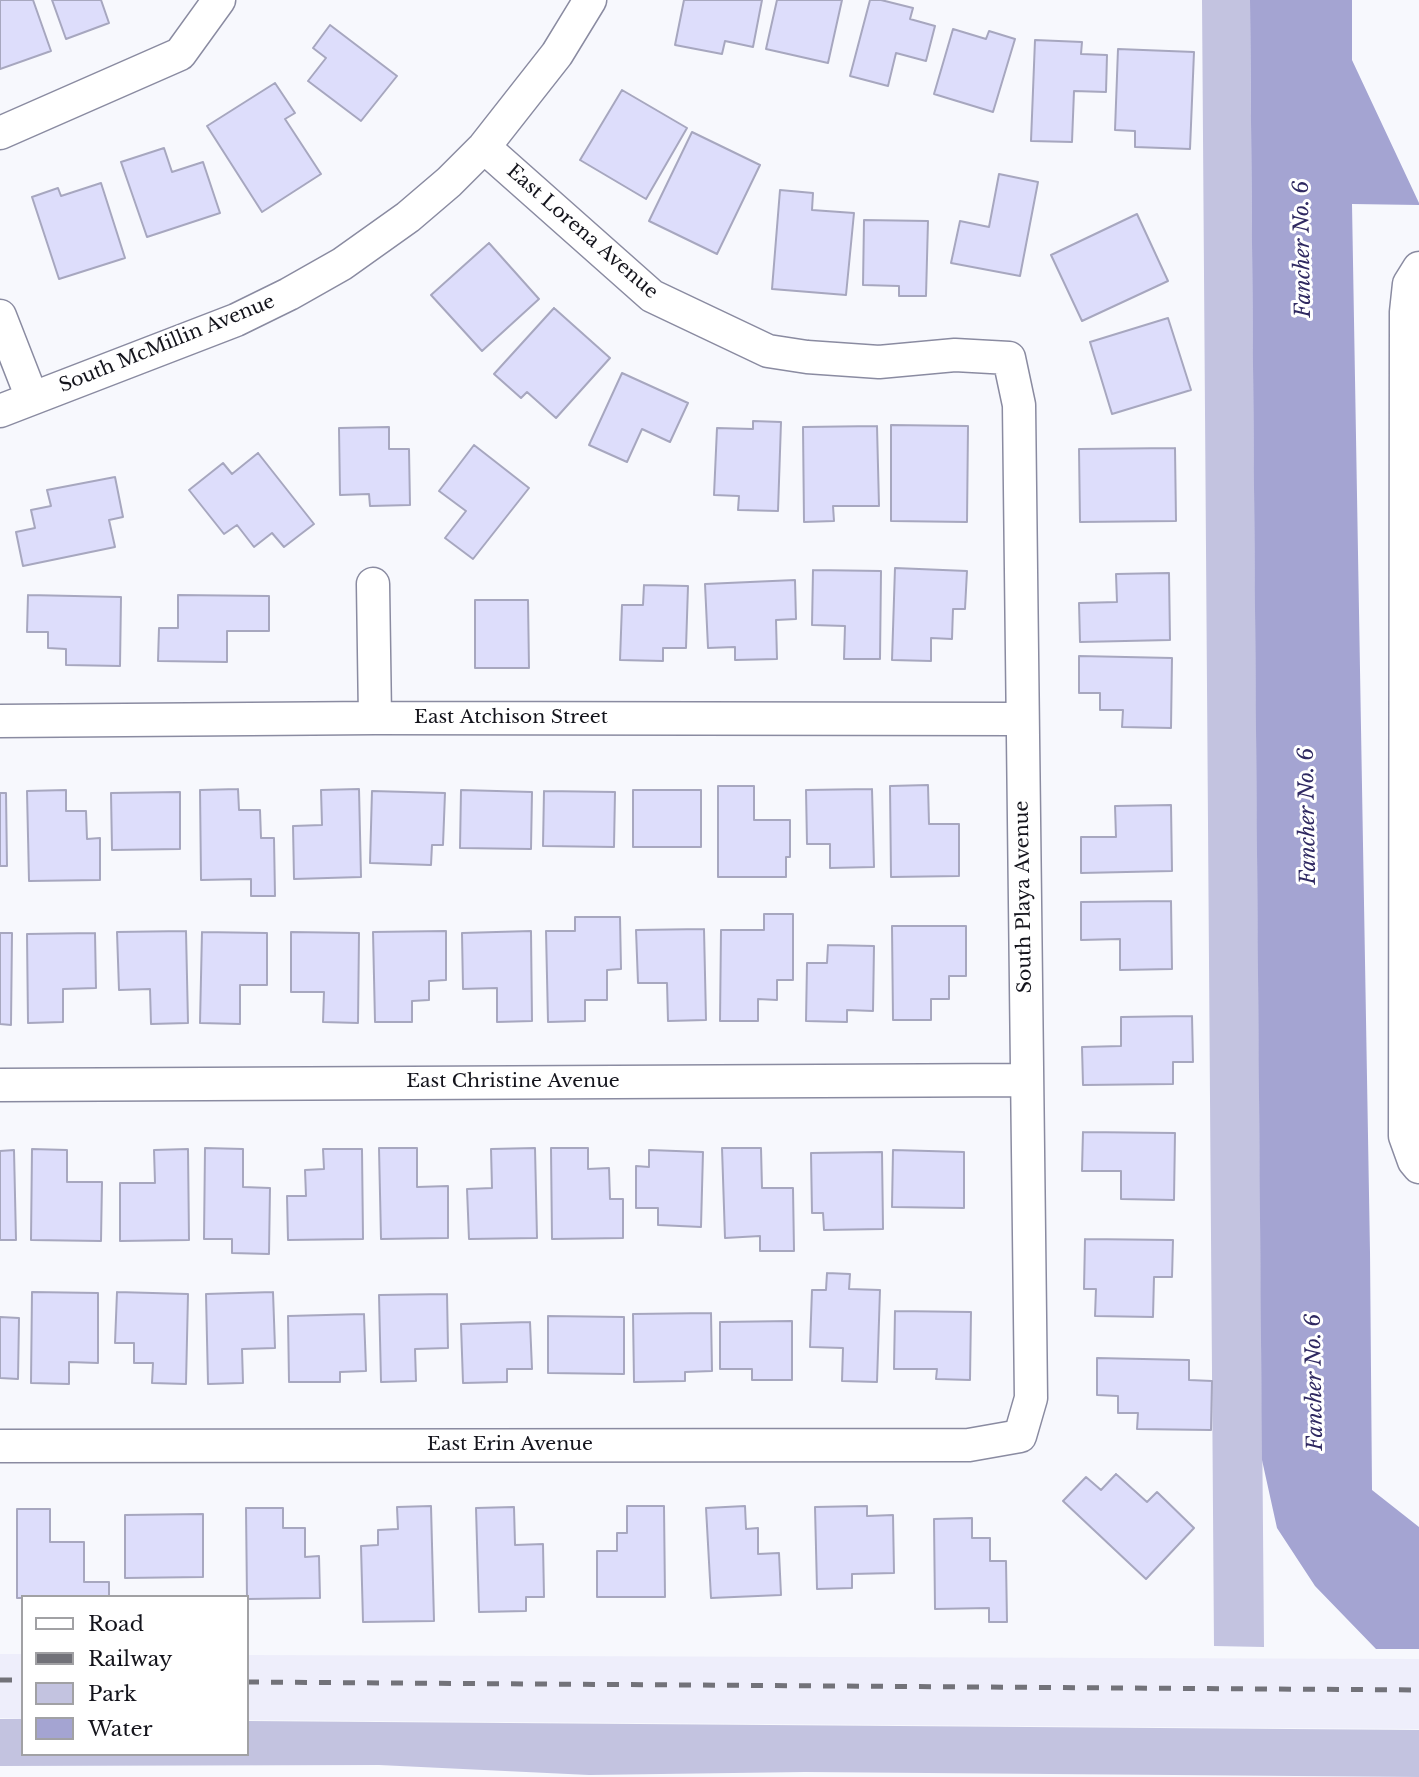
<!DOCTYPE html>
<style>
body{margin:0}
#map{position:relative;width:1419px;height:1777px;overflow:hidden;background:#f7f8fd;font-family:"Libre Baskerville",serif}
canvas{display:block}
.legend{position:absolute;left:21px;top:1595px;width:228px;height:161px;box-sizing:border-box;background:#fff;border:2px solid #a1a1a4;margin:0;padding:9px 12px;list-style:none;font-size:21px;color:#14141c}
.legend li{display:flex;align-items:center;gap:14px;height:35px}
.legend b{width:35px;border:2px solid #a1a1a4}
</style>
<div id="map">
<canvas width="1419" height="1777"></canvas>
<ul class="legend">
<li><b style="height:9px;background:#fff"></b>Road</li>
<li><b style="height:9px;background:#727279"></b>Railway</li>
<li><b style="height:19px;background:#c3c3e0"></b>Park</li>
<li><b style="height:19px;background:#a4a4d2"></b>Water</li>
</ul>
</div>
<script>
const context = document.querySelector('canvas').getContext('2d');
context.lineJoin = 'round';
function fill(path, color) { context.fillStyle = color; context.fill(path, 'evenodd'); }
const poly = rows => new Path2D(rows.map(r => 'M' + r).join(''));
function strokePath(path, color, width, dash) { context.strokeStyle = color; context.lineWidth = width; context.lineCap = dash ? 'butt' : 'round'; context.setLineDash(dash || []); context.stroke(path); }
function write(font, color, halo, rows, align = 'center') {
  context.font = font + ' "Libre Baskerville",serif'; context.lineWidth = 6; context.setLineDash([]); context.textBaseline = 'middle'; context.strokeStyle = halo; context.fillStyle = color; for (const [text, x, y, turn = 0] of rows) {
    context.save(); context.translate(x, y); context.rotate((+turn || 0) * Math.PI / 180); context.textAlign = isNaN(turn) ? turn : align; if (halo) context.strokeText(text, 0, 0); context.fillText(text, 0, 0); context.restore();
  }
}
const built = poly([
 [0,1654,23,1654,23,1719,0,1718],
 [247,1655,1419,1659,1419,1729,247,1720]
]);
const green = poly([
 [1202,0,1250,0,1264,1647,1214,1646],
 [0,1719,23,1719,23,1754,247,1754,247,1721,1419,1730,1419,1777,805,1772,589,1775,379,1765,0,1766]
]);
const water = poly([
 [1250,0,1352,0,1352,60,1419,203,1419,205,1352,204,1370,1252,1372,1490,1419,1527,1419,1649,1376,1649,1315,1586,1277,1528,1262,1460]
]);
const building = poly([
 [0,0,33,0,51,51,0,69,0,0],
 [52,0,101,0,109,23,66,39,52,0],
 [684,0,762,0,753,47,725,41,722,54,675,45,684,0],
 [777,0,842,0,828,63,766,49,777,0],
 [870,0,881,0,913,8,910,19,935,26,926,61,896,53,888,86,850,76,870,0],
 [330,25,397,76,361,121,308,81,326,58,313,48,330,25],
 [953,29,986,39,989,31,1015,39,993,112,934,94,953,29],
 [1035,40,1082,42,1081,54,1107,55,1106,92,1074,91,1072,142,1031,141,1035,40],
 [1118,49,1194,52,1190,149,1135,147,1135,131,1115,130,1118,49],
 [275,83,295,113,285,119,321,174,262,212,207,126,275,83],
 [622,90,687,128,646,199,580,160,622,90],
 [692,132,760,165,717,254,649,221,692,132],
 [164,148,172,172,203,162,220,213,147,237,121,162,164,148],
 [999,174,1038,182,1020,276,951,263,960,221,989,227,999,174],
 [101,183,125,258,59,279,32,197,58,188,61,196,101,183],
 [780,190,813,193,812,210,854,213,846,295,772,289,780,190],
 [1137,214,1168,281,1082,321,1051,255,1137,214],
 [864,220,928,221,926,296,899,296,899,286,863,285,864,220],
 [489,243,539,299,482,351,431,295,489,243],
 [554,308,610,358,556,418,527,392,521,398,494,374,554,308],
 [1168,318,1191,390,1112,414,1090,342,1168,318],
 [622,373,688,403,670,442,642,429,627,462,589,445,622,373],
 [753,421,781,422,778,511,738,510,739,496,714,495,717,428,753,429,753,421],
 [891,425,968,426,967,522,891,521,891,425],
 [877,426,879,506,833,506,834,521,804,522,803,427,877,426],
 [389,427,389,449,409,449,410,505,370,506,369,494,340,495,339,428,389,427],
 [474,445,529,488,473,559,445,538,466,511,439,491,474,445],
 [1175,448,1176,521,1080,522,1079,449,1175,448],
 [258,453,314,524,284,547,272,533,254,547,237,525,224,534,189,490,223,463,232,474,258,453],
 [115,477,123,517,109,520,115,547,23,566,16,532,35,528,31,510,51,506,47,490,115,477],
 [895,568,967,571,965,609,953,609,952,639,931,638,931,661,892,660,895,568],
 [813,570,881,571,880,659,844,659,845,626,812,625,813,570],
 [1169,573,1170,640,1080,642,1079,603,1117,602,1116,574,1169,573],
 [795,580,796,619,776,620,777,659,735,660,735,647,708,648,705,584,795,580],
 [644,585,688,586,686,648,663,648,663,661,620,660,622,605,643,605,644,585],
 [28,595,121,597,120,666,66,665,66,649,48,648,48,632,27,632,28,595],
 [178,595,269,596,269,631,227,631,227,662,158,661,159,628,178,628,178,595],
 [475,600,528,600,529,668,475,668,475,600],
 [1079,656,1172,658,1171,728,1122,727,1123,710,1100,710,1100,693,1079,693,1079,656],
 [928,785,929,824,959,824,959,876,891,877,890,786,928,785],
 [718,786,754,786,754,820,790,820,790,857,786,857,786,877,718,877,718,786],
 [238,789,239,810,260,810,261,838,274,838,275,896,251,896,251,879,201,880,200,790,238,789],
 [359,789,361,877,294,879,293,826,322,825,321,790,359,789],
 [872,789,874,867,830,868,830,844,807,844,806,790,872,789],
 [66,790,66,811,86,811,87,839,100,838,100,880,29,881,27,791,66,790],
 [461,790,532,792,531,849,460,848,461,790],
 [633,790,701,790,701,847,633,847,633,790],
 [372,791,445,793,443,845,432,845,431,865,370,863,372,791],
 [544,791,615,792,614,847,543,846,544,791],
 [180,792,180,849,112,850,111,793,180,792],
 [0,793,6,793,7,866,0,866,0,793],
 [1171,805,1172,871,1081,873,1081,837,1116,837,1115,806,1171,805],
 [1171,901,1172,969,1120,970,1120,939,1081,940,1081,902,1171,901],
 [764,914,793,914,793,980,777,980,777,1000,758,999,758,1021,720,1021,721,930,764,930,764,914],
 [575,917,620,917,621,969,607,970,607,1000,585,1000,585,1021,548,1022,546,931,575,931,575,917],
 [892,926,966,926,966,976,949,976,949,999,931,999,931,1020,893,1020,892,926],
 [704,929,706,1020,668,1021,667,983,638,983,636,930,704,929],
 [186,931,188,1023,151,1024,150,989,119,990,117,932,186,931],
 [446,931,446,980,429,981,429,1000,412,1001,412,1022,375,1022,373,932,446,931],
 [531,931,532,1021,497,1022,497,988,463,989,462,933,531,931],
 [202,932,267,933,267,985,240,985,240,1024,200,1023,202,932],
 [291,932,359,933,358,1023,323,1022,324,992,291,992,291,932],
 [0,933,12,933,11,1025,0,1024,0,933],
 [95,933,96,988,63,989,63,1022,28,1023,27,934,95,933],
 [828,945,874,946,873,1011,847,1010,847,1022,806,1021,807,963,827,963,828,945],
 [1192,1016,1193,1062,1173,1062,1173,1084,1083,1085,1082,1047,1121,1046,1121,1017,1192,1016],
 [1083,1132,1175,1133,1174,1200,1121,1199,1121,1171,1082,1171,1083,1132],
 [205,1148,243,1149,243,1187,270,1188,269,1254,232,1253,232,1239,204,1239,205,1148],
 [379,1148,417,1148,417,1187,448,1186,448,1238,381,1239,379,1148],
 [535,1148,537,1238,469,1239,467,1189,492,1188,491,1149,535,1148],
 [551,1148,588,1148,588,1169,609,1168,610,1199,623,1199,623,1238,552,1239,551,1148],
 [722,1148,761,1148,762,1188,793,1188,794,1251,760,1251,760,1236,725,1238,722,1148],
 [32,1149,67,1150,67,1182,102,1182,101,1241,31,1240,32,1149],
 [188,1149,189,1240,120,1241,120,1183,155,1183,154,1150,188,1149],
 [323,1149,362,1149,363,1239,288,1240,287,1196,306,1196,305,1170,324,1169,323,1149],
 [14,1150,16,1240,0,1240,0,1151,14,1150],
 [649,1150,703,1152,701,1227,658,1225,658,1208,636,1208,636,1166,649,1167,649,1150],
 [893,1150,964,1152,964,1208,892,1207,893,1150],
 [882,1152,883,1229,824,1230,823,1213,812,1213,811,1153,882,1152],
 [1085,1239,1173,1240,1172,1277,1154,1277,1153,1317,1095,1316,1096,1289,1084,1289,1085,1239],
 [827,1273,850,1274,849,1289,880,1290,877,1382,842,1381,843,1348,810,1347,812,1290,826,1290,827,1273],
 [32,1292,98,1293,98,1363,69,1362,69,1384,31,1383,32,1292],
 [117,1292,188,1294,186,1384,152,1383,153,1363,134,1363,134,1343,115,1343,117,1292],
 [273,1292,275,1348,242,1349,243,1383,208,1384,206,1294,273,1292],
 [447,1294,448,1348,415,1349,416,1381,381,1382,379,1295,447,1294],
 [895,1311,971,1312,970,1380,936,1379,937,1369,894,1369,895,1311],
 [711,1313,712,1371,685,1372,685,1381,634,1382,633,1314,711,1313],
 [364,1314,366,1371,340,1372,340,1382,289,1382,288,1316,364,1314],
 [548,1316,624,1317,624,1374,548,1373,548,1316],
 [0,1317,19,1318,18,1379,0,1378,0,1317],
 [792,1321,792,1380,752,1380,752,1369,720,1369,720,1322,792,1321],
 [530,1322,532,1369,507,1369,507,1382,463,1383,461,1324,530,1322],
 [1097,1358,1189,1360,1189,1380,1212,1381,1211,1430,1137,1429,1138,1413,1118,1413,1118,1396,1097,1395,1097,1358],
 [1116,1474,1147,1502,1157,1492,1194,1528,1146,1579,1063,1501,1086,1477,1101,1490,1116,1474],
 [431,1506,434,1621,363,1622,361,1546,378,1545,378,1530,398,1529,397,1507,431,1506],
 [627,1506,664,1506,665,1597,597,1597,597,1551,617,1551,617,1533,627,1533,627,1506],
 [745,1506,746,1529,758,1528,758,1554,779,1553,781,1595,711,1598,706,1508,745,1506],
 [867,1506,867,1516,893,1515,894,1573,852,1574,852,1588,817,1589,815,1507,867,1506],
 [514,1507,515,1545,543,1544,544,1597,526,1597,526,1611,479,1612,476,1508,514,1507],
 [246,1508,283,1508,283,1528,305,1528,305,1557,319,1556,320,1598,247,1599,246,1508],
 [17,1509,50,1509,50,1542,84,1542,84,1582,109,1582,109,1597,17,1598,17,1509],
 [203,1514,203,1577,125,1578,125,1515,203,1514],
 [972,1518,972,1538,990,1538,990,1561,1006,1561,1007,1622,989,1622,989,1608,935,1609,934,1519,972,1518]
]);
const minor = poly([
 [0,133,180,54,219,0],
 [1419,268,1409,284,1406,312,1405,1136,1414,1161,1419,1167],
 [0,316,32,398],
 [0,411,236,320,289,294,342,264,408,217,449,182,484,147,557,54,590,0],
 [373,584,375,718],
 [0,721,375,718,1022,719],
 [0,1085,1026,1080],
 [0,1446,969,1445,1020,1436,1031,1398,1019,405,1009,358,955,355,879,362,807,357,768,351,652,296,484,147]
]);
const rail = poly([
 [0,1680,23,1680],
 [247,1682,1419,1690]
]);
const streetNames = [
 ["East Lorena Avenue",582,232,41],
 ["South McMillin Avenue",167,344,-22],
 ["East Atchison Street",511,718],
 ["South Playa Avenue",1024,897,-91],
 ["East Christine Avenue",513,1082],
 ["East Erin Avenue",510,1445]
];
const waterNames = [
 ["Fancher No. 6",1303,249,-91],
 ["Fancher No. 6",1308,816,-91],
 ["Fancher No. 6",1315,1382,-91]
];
fill(built, '#eeeefb');
fill(green, '#c3c3e0');
fill(water, '#a4a4d2');
fill(building, '#ddddfb');
strokePath(building, '#a7a7bf', 2);
strokePath(minor, '#8a8ba1', 35);
strokePath(minor, '#fff', 32);
strokePath(rail, '#727279', 5, [12, 12]);
write('19px', '#14141c', '#fff', streetNames);
write('italic 21px', '#2f2961', '#fff', waterNames);
</script>
